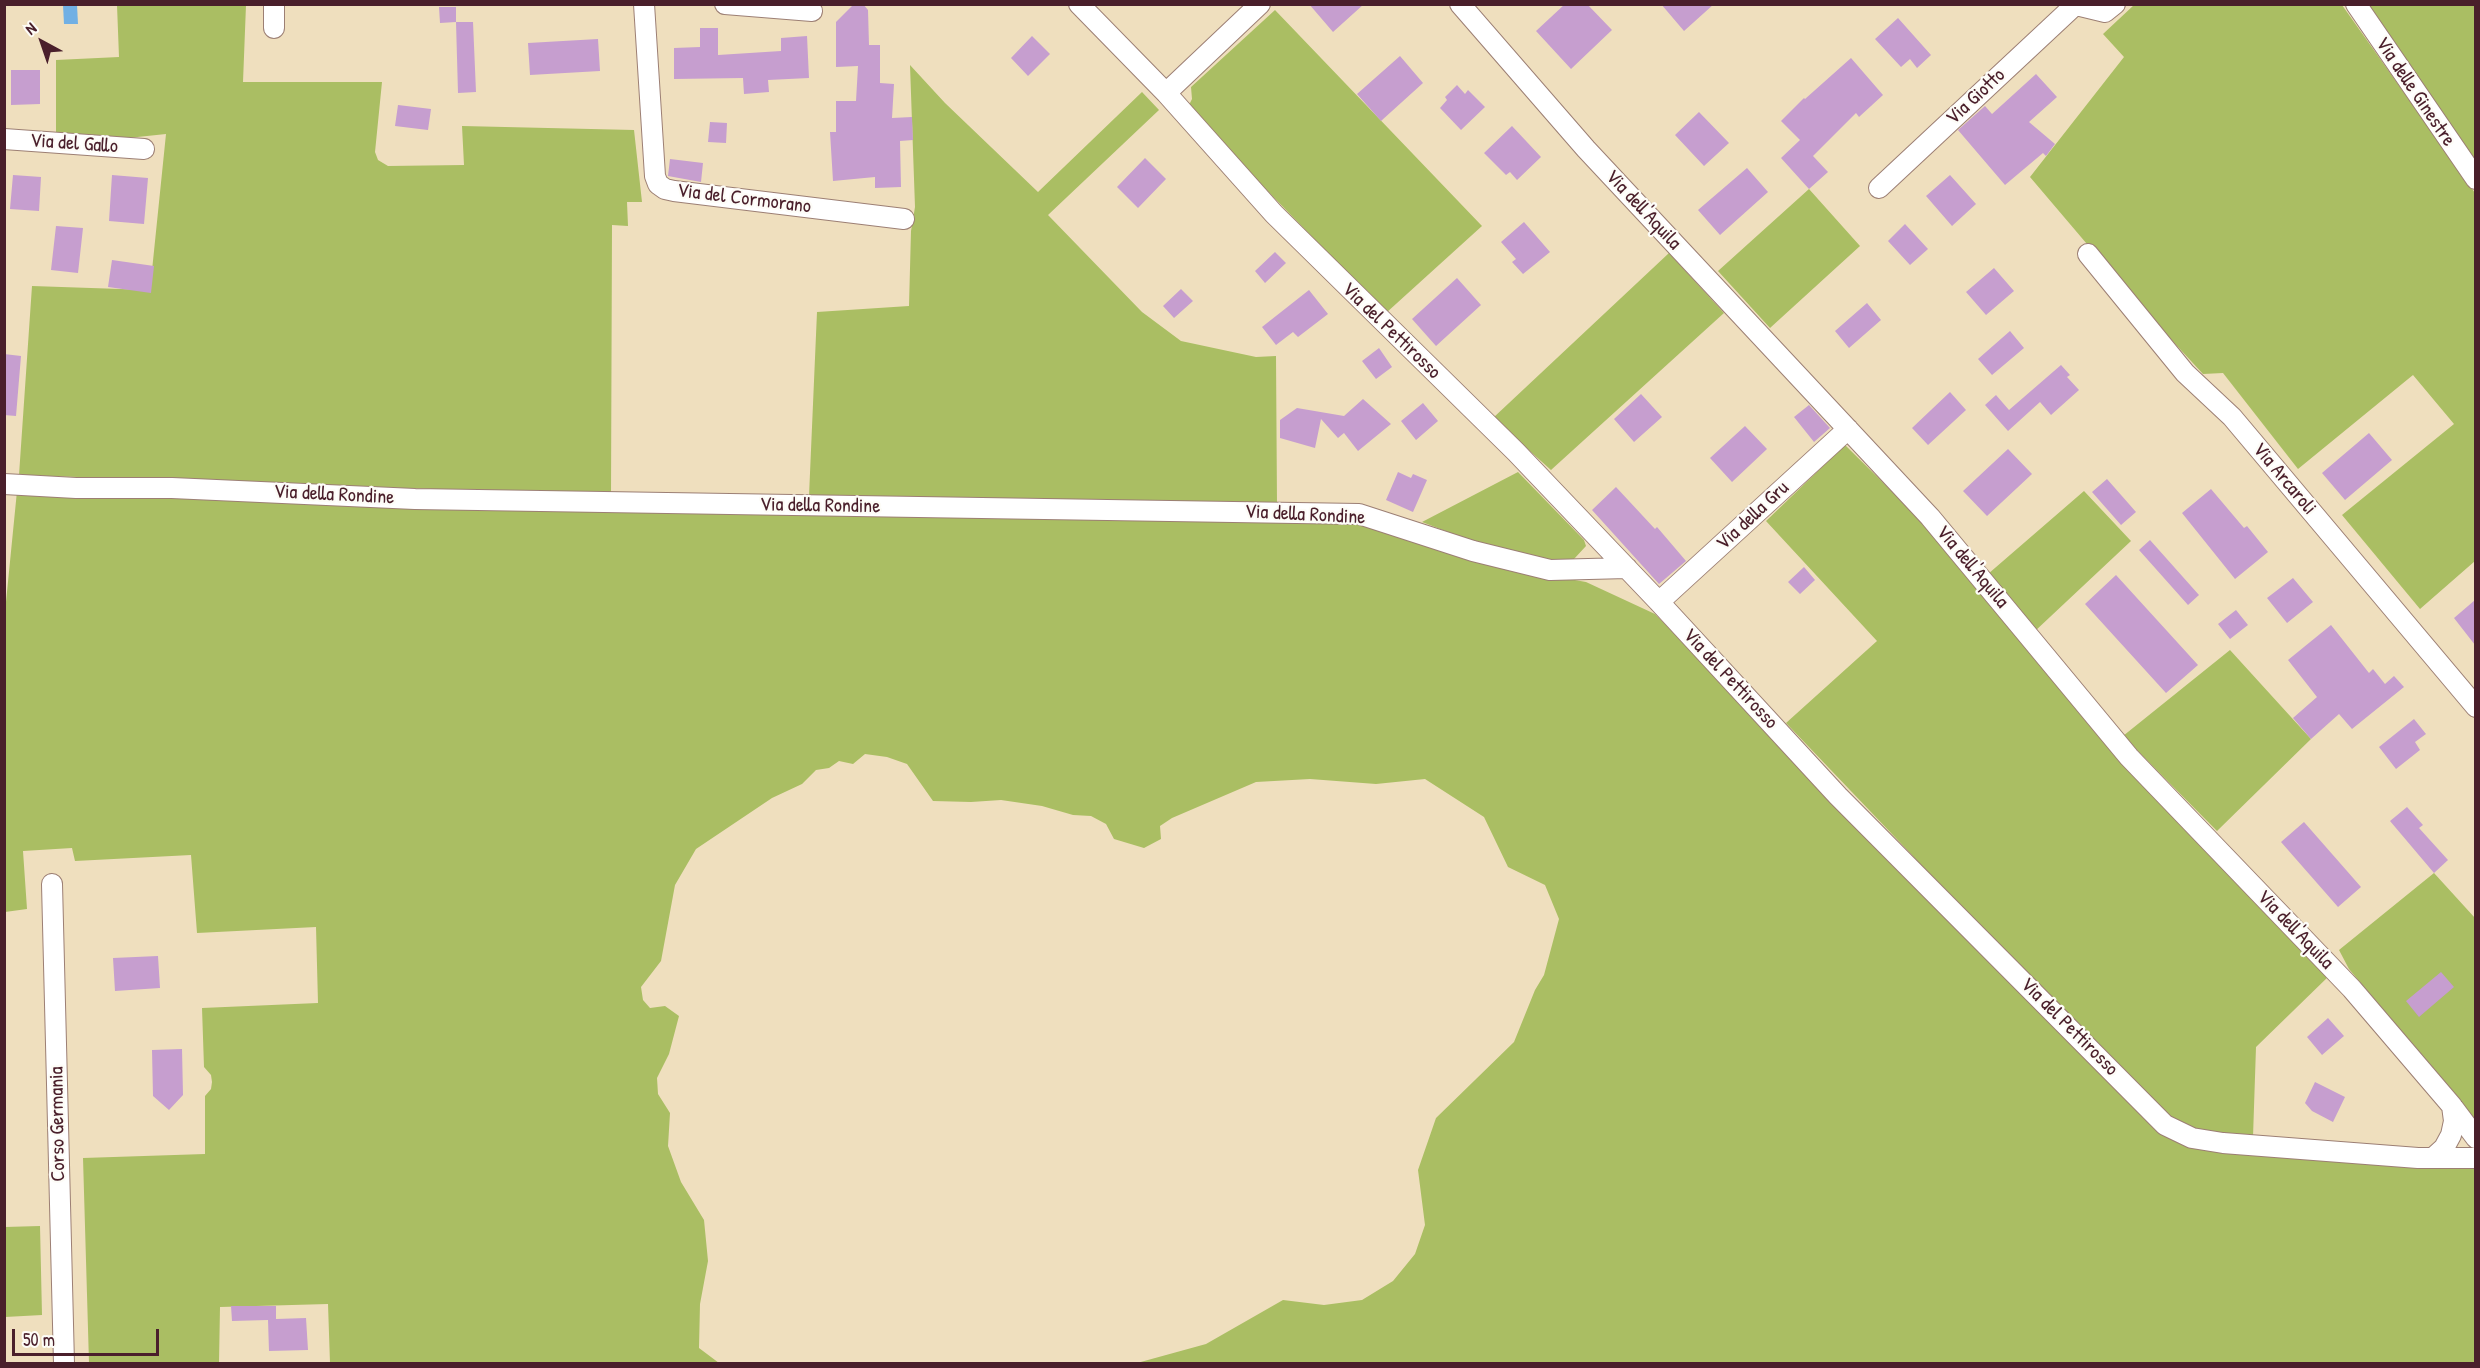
<!DOCTYPE html>
<style>
body{margin:0}
#map{position:relative;width:2480px;height:1368px;overflow:hidden;background:#efdfbe;font-family:"Patrick Hand",sans-serif}
canvas{display:block}
.frame{position:absolute;inset:0;border:6px solid #4a1f2b;pointer-events:none}
.north{position:absolute;left:12px;top:12px;width:60px;height:60px;-webkit-text-stroke:4px #fdfcf7;paint-order:stroke;rotate:320deg;font-size:16px;font-weight:700;line-height:24px;text-align:center;color:#4a1f2b}
.north::after{content:'';display:block;margin:auto;width:21px;height:27px;background:#4a1f2b;clip-path:polygon(50% 0,100% 100%,50% 72%,0 100%)}
.scale{position:absolute;left:12px;top:1329px;width:147px;height:27px;box-sizing:border-box;border:3px solid #4a1f2b;border-top:0;padding-left:8px;font-size:18px;line-height:21px;white-space:nowrap;color:#4a1f2b;-webkit-text-stroke:4px #fdfcf7;paint-order:stroke}
</style>
<div id="map">
<canvas width="2480" height="1368"></canvas>
<div class="frame"></div>
<div class="north">N</div>
<div class="scale">50 m</div>
</div>
<script>
const context = document.querySelector('canvas').getContext('2d');
context.lineJoin = 'round';
function fill(path, color) { context.fillStyle = color; context.fill(path, 'evenodd'); }
const poly = rows => new Path2D(rows.map(r => 'M' + r).join(''));
function strokePath(path, color, width, dash) { context.strokeStyle = color; context.lineWidth = width; context.lineCap = dash ? 'butt' : 'round'; context.setLineDash(dash || []); context.stroke(path); }
function write(font, color, halo, rows, align = 'center') {
  context.font = font + ' "Patrick Hand",sans-serif'; context.lineWidth = 4.5; context.setLineDash([]); context.textBaseline = 'middle'; context.strokeStyle = halo; context.fillStyle = color; for (const [text, x, y, turn = 0] of rows) {
    context.save(); context.translate(x, y); context.rotate((+turn || 0) * Math.PI / 180); context.textAlign = isNaN(turn) ? turn : align; if (halo) context.strokeText(text, 0, 0); context.fillText(text, 0, 0); context.restore();
  }
}
const green = poly([
 [117,5,246,5,243,82,382,82,375,152,378,160,388,166,464,165,462,126,634,130,642,202,627,202,628,226,612,225,611,495,19,475,32,286,150,290,166,134,128,138,56,136,56,60,119,57],
 [2134,5,2342,5,2475,193,2475,561,2420,609,2342,515,2454,424,2413,375,2298,469,2223,373,2203,374,2132,297,2030,177,2124,57,2103,34],
 [2363,5,2475,5,2475,160,2393,46],
 [1275,10,1482,226,1386,313,1222,144,1189,105,1192,99,1191,87],
 [910,65,945,103,1038,192,1142,92,1159,110,1048,215,1142,312,1181,341,1256,357,1276,356,1277,504,809,496,817,312,909,306,911,231,915,207],
 [1809,189,1860,246,1770,328,1718,271],
 [1669,253,1724,313,1551,470,1493,418],
 [1845,445,1925,524,2330,975,2256,1047,2253,1137,2206,1133,2186,1128,2169,1118,1943,891,1912,855,1786,723,1877,641,1766,521],
 [1518,472,1584,540,1586,546,1574,559,1559,563,1474,542,1422,522],
 [17,491,1356,521,1552,576,1586,582,1655,614,2156,1125,2475,1166,2475,1363,1137,1363,1206,1344,1283,1300,1324,1305,1362,1300,1393,1281,1415,1254,1425,1225,1418,1170,1436,1118,1514,1042,1535,990,1544,975,1559,919,1545,885,1508,867,1484,817,1425,779,1376,784,1310,779,1256,782,1172,818,1160,826,1161,839,1144,848,1114,839,1106,824,1091,816,1073,815,1042,806,1001,800,971,802,933,801,907,764,887,757,865,754,853,764,839,761,829,768,816,770,802,784,772,798,696,849,675,885,661,961,641,987,643,1000,650,1008,665,1006,679,1016,669,1054,657,1078,658,1094,670,1113,668,1146,681,1182,704,1220,708,1261,700,1304,699,1348,719,1363,330,1363,328,1304,220,1307,219,1363,89,1363,83,1158,205,1154,205,1096,211,1089,212,1082,211,1075,204,1067,202,1008,318,1003,316,927,197,933,191,855,75,861,72,848,23,851,27,909,5,912,4,622],
 [2084,491,2131,541,2034,632,1988,574],
 [2230,650,2311,739,2217,831,2123,736],
 [2434,873,2475,918,2475,1120,2349,969,2339,950],
 [40,1226,42,1315,5,1317,5,1227]
]);
const water = poly([
 [63,5,77,5,78,24,64,24]
]);
const building = poly([
 [854,4,863,4,868,10,869,45,880,45,880,83,894,84,892,118,912,117,913,140,900,141,901,187,875,188,875,177,833,181,830,132,836,132,836,101,856,101,858,66,836,67,836,22],
 [1309,4,1364,4,1333,32],
 [1565,4,1587,4,1612,30,1571,69,1536,31],
 [1661,4,1714,4,1684,31],
 [439,7,456,7,456,22,440,23],
 [1898,18,1931,55,1917,68,1910,59,1901,67,1875,39],
 [456,22,473,22,476,92,458,93],
 [700,28,718,28,718,55,781,51,781,38,807,36,809,78,768,80,769,92,744,94,743,78,674,79,674,48,700,47],
 [1032,36,1050,54,1028,76,1011,58],
 [598,39,600,71,530,75,528,43],
 [1400,56,1423,83,1381,121,1357,94],
 [1851,58,1883,95,1859,117,1856,113,1813,156,1828,172,1809,189,1781,158,1800,140,1781,121,1804,98,1805,99],
 [11,70,40,70,40,104,11,105],
 [2036,74,2057,97,2029,122,2055,144,2046,156,2043,153,2005,185,1958,130,1985,106,1992,114],
 [1457,85,1465,94,1468,90,1485,107,1461,130,1440,108,1447,100,1445,97],
 [398,105,431,109,428,130,395,126],
 [1699,112,1729,143,1704,166,1675,135],
 [710,122,727,123,726,143,708,142],
 [1512,126,1541,157,1517,180,1510,172,1506,175,1484,153],
 [1145,158,1166,179,1138,208,1117,187],
 [670,159,703,163,701,182,668,176],
 [1747,168,1768,192,1720,235,1698,210],
 [13,175,41,177,39,211,10,209],
 [112,175,148,178,144,224,109,221],
 [1950,175,1976,204,1952,226,1926,196],
 [1524,222,1550,252,1523,274,1512,262,1516,259,1501,242],
 [1905,224,1928,249,1910,265,1888,241],
 [56,226,83,228,78,273,51,270],
 [1275,252,1286,263,1265,283,1255,271],
 [112,260,154,266,151,293,108,287],
 [1994,268,2014,291,1986,315,1966,292],
 [1457,278,1481,305,1436,346,1412,319],
 [1181,289,1193,301,1174,318,1163,306],
 [1309,290,1328,314,1298,337,1293,332,1276,345,1262,327],
 [1867,303,1881,320,1849,348,1835,331],
 [2010,331,2024,348,1992,375,1978,359],
 [1379,348,1392,367,1376,379,1362,361],
 [4,354,21,356,16,416,4,415],
 [2061,365,2070,375,2067,377,2079,390,2051,415,2040,402,2008,431,1985,405,1996,395,2009,410],
 [1950,392,1966,410,1928,445,1912,428],
 [1641,394,1662,417,1634,442,1614,419],
 [1363,399,1391,424,1358,451,1344,433,1338,438,1321,419,1315,448,1280,438,1280,420,1297,408,1344,416],
 [1423,403,1438,421,1416,440,1401,421],
 [1809,405,1830,428,1814,442,1794,417],
 [1745,426,1767,449,1732,482,1710,458],
 [2369,433,2392,460,2345,500,2322,473],
 [2008,449,2032,474,1987,516,1963,491],
 [1398,472,1411,478,1413,474,1427,480,1413,512,1386,500],
 [2107,479,2136,512,2121,525,2092,492],
 [1616,487,1655,529,1657,527,1686,561,1659,584,1592,510],
 [2211,489,2244,528,2247,526,2268,552,2235,579,2182,513],
 [2150,540,2199,595,2188,605,2139,550],
 [1804,567,1815,580,1800,594,1788,582],
 [2116,575,2198,665,2166,693,2085,604],
 [2293,578,2313,602,2287,623,2267,598],
 [2475,600,2475,645,2454,618],
 [2236,610,2248,625,2230,639,2218,624],
 [2331,625,2369,673,2373,669,2385,684,2394,676,2404,687,2352,729,2339,714,2311,739,2293,718,2317,697,2288,660],
 [2414,719,2426,734,2415,742,2420,750,2396,769,2379,747],
 [2407,807,2423,825,2419,828,2448,860,2434,873,2390,821],
 [2304,822,2361,887,2338,907,2281,842],
 [158,956,160,988,115,991,113,958],
 [2441,972,2454,987,2419,1017,2406,1001],
 [2328,1018,2344,1036,2322,1055,2307,1037],
 [182,1049,183,1095,169,1110,153,1096,152,1050],
 [2315,1082,2345,1097,2333,1122,2312,1111,2305,1103],
 [231,1306,276,1306,276,1319,306,1318,308,1350,269,1351,268,1320,232,1321]
]);
const street = poly([
 [644,4,655,176,658,184,665,189,674,191,904,219],
 [725,4,812,11],
 [1079,4,1166,93,1274,214,1516,452,1659,602,1838,796,2165,1125,2192,1138,2223,1143,2418,1158,2476,1158],
 [1460,4,1586,149,1930,517,2129,757,2352,989,2452,1106,2476,1138],
 [2072,4,2105,12,2115,4],
 [2356,4,2476,179],
 [274,28,274,4],
 [1166,93,1260,4],
 [4,139,144,149],
 [1879,188,2074,6],
 [2088,254,2185,373,2232,417,2476,707],
 [4,484,76,488,172,488,415,499,1359,514,1473,551,1550,570,1627,568],
 [1659,602,1848,429],
 [52,884,64,1364],
 [2433,1158,2444,1148,2451,1135,2454,1121,2452,1106]
]);
const streetNames = [
 ["Via delle Ginestre",2415,92,56],
 ["Via Giotto",1976,97,-43],
 ["Via del Gallo",74,144,4],
 ["Via del Cormorano",744,199,7],
 ["Via dell'Aquila",1643,210,47],
 ["Via del Pettirosso",1391,331,44],
 ["Via Arcaroli",2284,479,50],
 ["Via della Rondine",334,495,3],
 ["Via della Rondine",820,506,1],
 ["Via della Rondine",1305,515,3],
 ["Via della Gru",1753,516,-43],
 ["Via dell'Aquila",1972,567,50],
 ["Via del Pettirosso",1730,679,47],
 ["Via dell'Aquila",2295,930,46],
 ["Via del Pettirosso",2069,1027,45],
 ["Corso Germania",58,1124,-91]
];
fill(green, '#aabe63');
fill(water, '#71b0e4');
fill(building, '#c69ecf');
strokePath(street, '#9c7f74', 22);
strokePath(street, '#fff', 20);
write('20px', '#4a1f2b', '#fdfcf7', streetNames);
</script>
